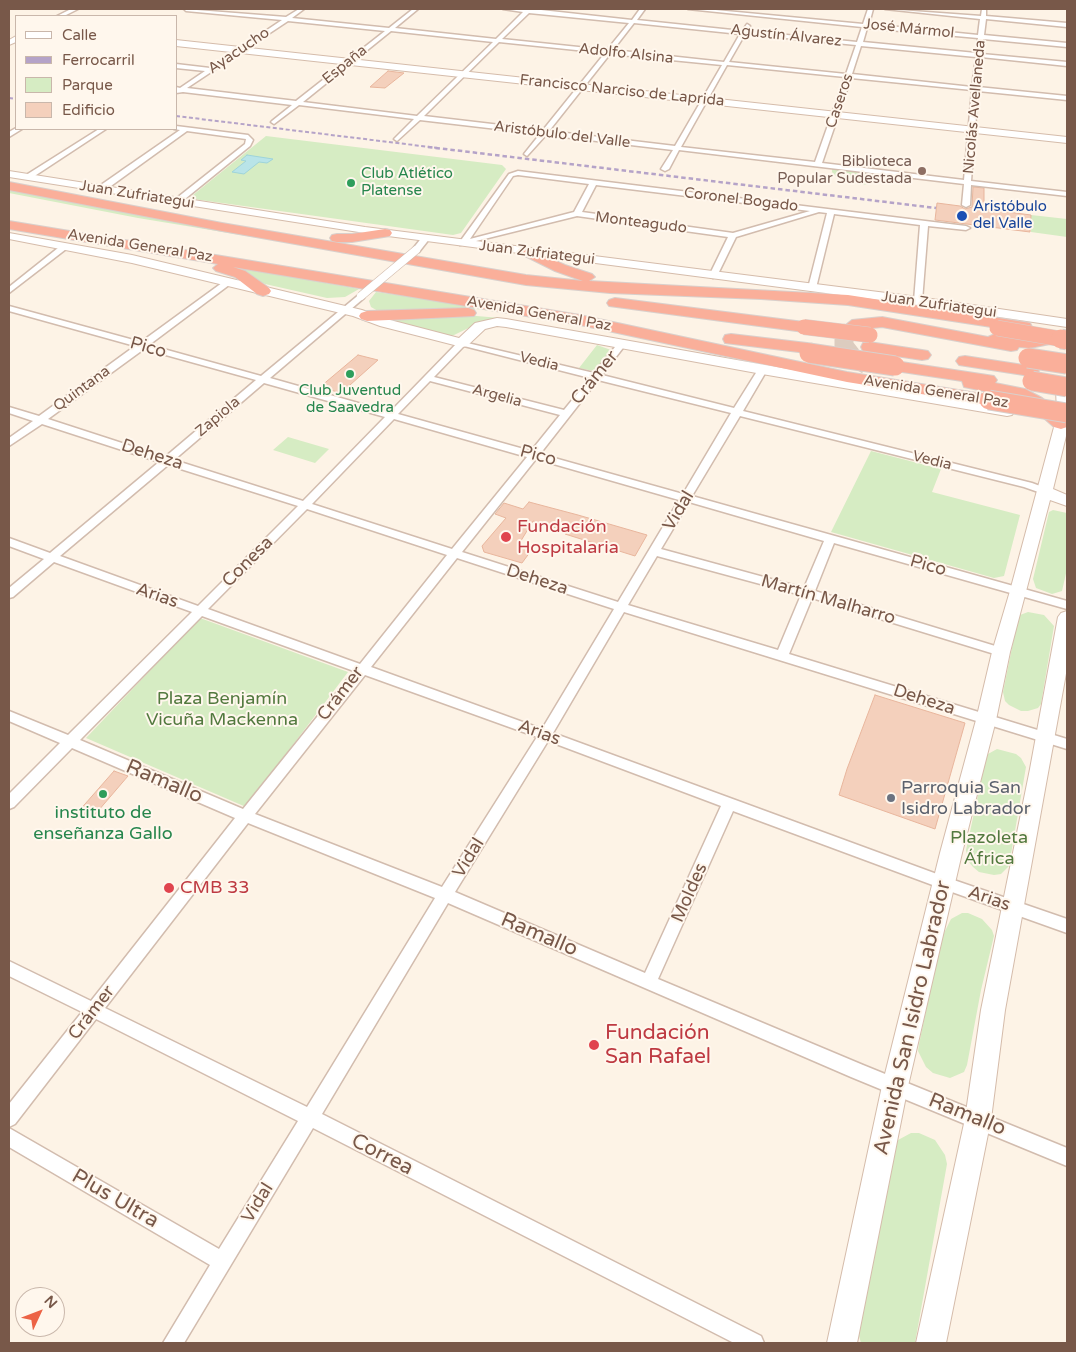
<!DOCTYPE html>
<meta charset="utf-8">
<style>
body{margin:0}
#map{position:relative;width:1076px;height:1352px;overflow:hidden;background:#fdf3e6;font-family:"Varela Round",sans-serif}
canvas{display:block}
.frame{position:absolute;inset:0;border:10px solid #785849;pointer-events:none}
.legend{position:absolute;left:15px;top:15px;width:162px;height:115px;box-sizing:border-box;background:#fff7ed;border:1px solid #c9b7ab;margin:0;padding:6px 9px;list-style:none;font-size:15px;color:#785849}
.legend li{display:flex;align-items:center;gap:10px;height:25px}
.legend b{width:25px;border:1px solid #c9b7ab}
.north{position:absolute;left:15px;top:1287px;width:50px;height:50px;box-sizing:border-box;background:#fff7ed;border:1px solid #c9b7ab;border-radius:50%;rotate:47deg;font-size:14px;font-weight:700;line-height:20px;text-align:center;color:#785849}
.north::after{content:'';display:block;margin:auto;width:18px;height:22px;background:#ec6346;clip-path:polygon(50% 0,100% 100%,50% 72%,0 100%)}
</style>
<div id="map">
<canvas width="1076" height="1352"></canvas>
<div class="frame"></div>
<ul class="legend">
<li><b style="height:6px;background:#fff"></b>Calle</li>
<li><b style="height:6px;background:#b5a3c8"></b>Ferrocarril</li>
<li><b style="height:14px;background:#d6ecc3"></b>Parque</li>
<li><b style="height:14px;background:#f4d0bc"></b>Edificio</li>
</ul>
<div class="north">N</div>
</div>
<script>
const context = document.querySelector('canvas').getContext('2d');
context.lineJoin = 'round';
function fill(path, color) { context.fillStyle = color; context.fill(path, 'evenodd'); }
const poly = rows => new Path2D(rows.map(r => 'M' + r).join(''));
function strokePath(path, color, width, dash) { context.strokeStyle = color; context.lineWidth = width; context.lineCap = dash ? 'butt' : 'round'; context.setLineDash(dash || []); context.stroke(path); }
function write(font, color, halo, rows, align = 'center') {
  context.font = font + ' "Varela Round",sans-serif'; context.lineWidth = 4; context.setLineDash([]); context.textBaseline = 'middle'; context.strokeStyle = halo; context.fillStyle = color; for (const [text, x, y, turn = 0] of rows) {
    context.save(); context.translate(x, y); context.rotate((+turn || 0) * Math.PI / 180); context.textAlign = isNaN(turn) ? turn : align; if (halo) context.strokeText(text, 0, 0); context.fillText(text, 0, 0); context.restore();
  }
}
const green = poly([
 [266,136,502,165,506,169,461,233,453,235,193,199,193,195],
 [832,167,890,174,876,183,861,185,839,180,832,172],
 [9,190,204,227,265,239,138,218,9,193],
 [1031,215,1067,219,1067,237,1031,232],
 [130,248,359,289,345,297,327,298,265,284,228,266],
 [376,292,554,318,573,322,476,309,378,311,371,307,369,301],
 [465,315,500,318,483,321,452,336,393,322,391,319],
 [597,345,611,350,597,369,593,371,579,368],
 [288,437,329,449,315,463,273,450],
 [871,451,941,469,932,492,1020,515,1004,576,994,578,831,532],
 [1053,510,1067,513,1067,569,1062,591,1052,594,1036,588,1033,579,1049,512],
 [1028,612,1044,615,1054,626,1041,704,1038,708,1028,711,1021,711,1009,705,1005,701,1003,692,1018,618,1020,615],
 [200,618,348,672,246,807,86,738],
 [997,749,1016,754,1021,758,1026,767,1009,866,1001,874,994,875,979,872,973,867,968,861,966,850,986,758,988,754],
 [962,913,968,913,982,919,992,930,994,936,981,990,967,1065,964,1072,950,1078,933,1073,926,1067,918,1051,919,1044,941,939,951,919],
 [911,1133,919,1133,935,1140,945,1155,947,1164,915,1343,861,1343,857,1329,895,1147,898,1140]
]);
const water = poly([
 [247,155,273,159,267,163,259,162,244,174,232,172,246,161,241,160,247,155]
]);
const building = poly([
 [388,71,404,73,385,88,370,87,388,71],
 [973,187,984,188,984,209,1031,215,1030,232,935,220,937,203,960,206,965,209,972,207,973,187],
 [358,355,378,360,341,393,320,387,358,355],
 [529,502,578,515,647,535,635,556,565,534,567,531,533,521,519,544,533,548,522,563,484,552,482,546,506,518,495,514,504,503,523,509,529,502],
 [875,695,965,723,935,829,839,795,847,769,875,695],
 [114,771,128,776,92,818,78,812,114,771]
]);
const highwayTunnelFar1 = poly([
 [844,340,844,336,850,328]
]);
const highwayTunnel = poly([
 [844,339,844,346,852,356,867,365]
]);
const street = poly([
 [71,9,78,9,64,16,57,16,71,9],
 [184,9,286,17,299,9,304,9,292,18,389,28,413,9,418,9,395,28,496,39,523,12,503,9,532,9,632,20,640,9,645,9,637,20,742,31,747,24,750,26,747,31,857,42,862,27,688,9,705,9,863,24,868,9,873,9,869,24,978,35,980,19,885,9,981,16,982,9,986,9,986,16,1067,23,1067,27,986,19,984,35,1067,43,1067,47,983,39,982,54,1067,62,1067,66,981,57,978,87,1067,96,1067,100,978,91,971,181,1067,192,1067,196,971,185,970,205,966,207,962,205,964,184,679,150,669,169,665,171,661,169,673,150,546,135,527,156,524,154,540,134,420,120,397,141,394,139,414,119,299,105,274,124,271,122,272,121,292,105,183,92,176,93,176,87,180,88,205,71,176,68,176,64,210,68,282,20,186,11,184,9],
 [529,13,629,23,607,50,502,39,529,13],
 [288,21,385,31,296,101,187,88,288,21],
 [634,23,740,34,724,62,613,50,634,23],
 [867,28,978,38,976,53,863,42,867,28],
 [391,31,493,42,417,116,303,102,391,31],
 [745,34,856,45,846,74,729,62,745,34],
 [499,42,605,53,543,130,424,116,499,42],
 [861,46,976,57,972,87,852,74,861,46],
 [610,54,722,65,675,146,549,131,610,54],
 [727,65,845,77,815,162,681,147,727,65],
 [851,78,972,90,964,180,822,163,851,78],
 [176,126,248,135,253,140,250,146,180,203,173,201,245,144,246,139,187,131,104,191,98,191,98,187,180,130,174,129,176,129,176,126],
 [16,128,22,129,9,137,9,132,16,128],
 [99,129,106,129,30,179,23,177,99,129],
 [518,171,966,226,970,228,966,230,928,226,922,301,918,304,914,301,920,225,834,214,816,288,812,290,808,288,827,213,819,212,736,237,717,276,713,278,709,276,728,237,577,216,460,245,459,243,509,174,518,171],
 [518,175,589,184,574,212,470,239,513,176,518,175],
 [596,185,810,211,733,233,582,212,596,185],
 [423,236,430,238,419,252,413,252,412,250,423,236],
 [63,244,70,246,9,293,9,287,63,244],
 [226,280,233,282,149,345,261,376,361,293,365,296,364,298,270,378,390,412,459,341,594,373,619,342,622,341,626,344,602,375,734,408,759,368,765,368,767,370,743,411,1032,483,1048,489,1049,491,1048,493,1044,494,1024,487,740,416,692,496,1067,601,1067,609,834,543,815,591,1005,649,1007,652,1001,656,812,598,789,654,1067,739,1067,749,624,612,553,733,945,877,1067,919,1067,933,938,887,733,811,658,979,863,1065,1067,1148,1067,1166,851,1077,448,903,322,1114,761,1336,764,1343,734,1343,313,1128,184,1343,163,1343,210,1265,9,1147,9,1128,219,1249,298,1121,96,1019,15,1124,9,1127,9,1104,82,1012,9,976,9,961,91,1001,235,818,72,748,14,807,9,809,9,794,60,743,9,721,9,711,68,735,192,612,54,562,13,597,9,598,9,588,44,559,9,546,9,538,50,553,159,462,42,424,9,446,9,438,33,421,9,413,9,407,39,416,135,346,9,311,9,306,141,342,226,280],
 [464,346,590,378,564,410,434,377,464,346],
 [144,349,256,380,165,457,48,419,144,349],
 [598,380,731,413,683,494,540,454,598,380],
 [430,381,560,415,531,451,398,414,430,381],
 [264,383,385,417,303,501,174,460,264,383],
 [394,419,527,457,452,549,312,504,394,419],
 [536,459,679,500,618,602,462,552,536,459],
 [168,465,298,506,198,606,60,556,168,465],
 [689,502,824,541,804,588,661,549,689,502],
 [307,509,447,555,360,664,208,609,307,509],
 [657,556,801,595,778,650,628,605,657,556],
 [457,558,614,609,542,729,371,667,457,558],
 [202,616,354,671,243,809,80,740,202,616],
 [365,675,537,737,442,887,255,814,365,675],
 [548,741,721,806,645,973,455,892,548,741],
 [248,823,435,898,307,1107,105,1008,248,823]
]);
const secondary = poly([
 [16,36,16,42,9,45,9,40,16,36],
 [176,40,1067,137,1067,143,176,46,176,40],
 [9,171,365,227,918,297,1067,319,1067,327,918,305,365,233,9,177,9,171],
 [9,233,132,255,362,310,390,320,459,338,475,323,497,318,506,319,1007,408,1012,409,1014,412,1012,415,1007,416,762,374,506,327,497,326,485,329,467,346,462,347,380,326,353,316,132,263,9,239,9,233],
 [1063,384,1067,385,1067,432,1053,489,1067,495,1067,506,1050,500,1010,652,996,720,962,853,908,1086,857,1343,827,1343,882,1086,940,853,976,720,992,652,1010,591,1057,416,1056,388,1063,384],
 [1067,611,1067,668,1005,1010,991,1119,946,1343,916,1343,965,1119,981,1010,1030,769,1058,617,1061,613,1067,611]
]);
const highway = poly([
 [9,182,222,223,526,275,583,281,555,271,521,254,519,251,521,248,526,247,565,265,592,274,595,277,589,281,848,295,1024,322,1030,323,1032,327,1030,331,1024,332,848,305,761,299,610,293,526,285,222,231,9,190,9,182],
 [9,221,580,315,847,372,989,395,995,396,998,400,995,404,989,405,847,382,580,325,233,267,245,271,269,288,271,291,269,294,263,296,257,294,235,277,216,271,213,268,218,264,9,229,9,221],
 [385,229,390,230,392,233,390,236,352,242,337,242,332,241,330,238,332,235,337,234,352,234,385,229],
 [615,298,804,322,810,323,812,327,810,331,804,332,609,306,607,303,609,300,615,298],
 [468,308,474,310,476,313,474,316,367,321,361,319,359,316,361,313,367,311,468,308],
 [882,317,988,337,995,334,1030,338,1049,334,1055,335,1057,339,1055,343,1030,348,1019,347,1017,350,1011,351,882,327,862,329,850,333,844,332,842,328,852,320,882,317],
 [731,334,807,343,813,344,815,348,813,352,807,353,725,343,723,339,725,335,731,334],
 [869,342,922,350,928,351,931,355,928,359,922,360,863,351,861,347,863,343,869,342],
 [965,356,1030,366,1036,367,1039,371,1036,375,1030,376,959,365,956,361,959,357,965,356],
 [895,361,994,376,997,380,995,383,1025,389,1042,398,1067,419,1067,427,1061,429,1054,427,1030,406,1013,397,964,387,962,381,889,370,886,366,889,362,895,361]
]);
const railFar1 = poly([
 [9,98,16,99],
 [176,116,438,148]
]);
const rail = poly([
 [428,147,936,208]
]);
const streetBridge = poly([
 [361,296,416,250]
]);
const highwayBridgeFar1 = poly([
 [804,327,870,335],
 [997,328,1067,340]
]);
const highwayBridge = poly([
 [1061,339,1067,340],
 [809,353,895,366],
 [1028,358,1067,364],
 [1032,381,1067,387],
 [989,400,1067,413]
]);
const markers = [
 [922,171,5,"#8d6e63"],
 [351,183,5,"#2e9e5b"],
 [962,216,6,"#1a4fb4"],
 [350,374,5,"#2e9e5b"],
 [506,537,6,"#e0444e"],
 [103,794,5,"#2e9e5b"],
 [891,798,5,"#6b7280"],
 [169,888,6,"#e0444e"],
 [594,1045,6,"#e0444e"]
];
const farStreetnames = [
 ["José Mármol",909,29,6],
 ["Agustín Álvarez",786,36,6],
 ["Ayacucho",239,51,-34],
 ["Adolfo Alsina",626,54,6],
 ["España",345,65,-39],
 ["Francisco Narciso de Laprida",622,91,6],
 ["Caseros",840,101,-71],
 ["Nicolás Avellaneda",975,107,-85],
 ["Aristóbulo del Valle",562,135,7],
 ["Juan Zufriategui",137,195,9],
 ["Coronel Bogado",741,200,7],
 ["Monteagudo",641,223,7],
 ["Avenida General Paz",140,246,9],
 ["Juan Zufriategui",537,253,7],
 ["Juan Zufriategui",939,305,8],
 ["Avenida General Paz",539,314,10],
 ["Vedia",539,362,14],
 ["Quintana",82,389,-36],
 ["Avenida General Paz",936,392,9],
 ["Argelia",497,396,15],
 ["Zapiola",218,417,-40],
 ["Vedia",932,461,14]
];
const farEducationnames = [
 ["Biblioteca",912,162],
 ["Popular Sudestada",912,179]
];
const farLeisurenames = [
 ["Club Atlético",361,174],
 ["Platense",361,191],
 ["Club Juventud",350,391,"center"],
 ["de Saavedra",350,408,"center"]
];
const farTransitnames = [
 ["Aristóbulo",973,207],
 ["del Valle",973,224]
];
const streetNames = [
 ["Pico",148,348,16],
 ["Crámer",595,378,-51],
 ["Deheza",152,455,18],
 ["Pico",538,456,15],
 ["Vidal",679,511,-59],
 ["Conesa",248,562,-45],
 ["Pico",928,566,16],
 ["Deheza",537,580,18],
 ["Arias",157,596,19],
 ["Martín Malharro",828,600,16],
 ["Crámer",341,694,-52],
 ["Deheza",924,700,18],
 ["Arias",539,733,20],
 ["Vidal",469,858,-58],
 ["Moldes",690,893,-66],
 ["Arias",989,899,19],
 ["Crámer",92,1013,-52],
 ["Vidal",258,1203,-58]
];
const healthNames = [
 ["Fundación",517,527],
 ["Hospitalaria",517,548],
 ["CMB 33",180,888]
];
const parkNames = [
 ["Plaza Benjamín",222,699],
 ["Vicuña Mackenna",222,720],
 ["Plazoleta",989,838],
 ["África",989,859]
];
const worshipNames = [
 ["Parroquia San",901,788],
 ["Isidro Labrador",901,809]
];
const leisureNames = [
 ["instituto de",103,813],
 ["enseñanza Gallo",103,834]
];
const nearStreetnames = [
 ["Ramallo",164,782,23],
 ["Ramallo",539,935,23],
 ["Avenida San Isidro Labrador",913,1018,-77],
 ["Ramallo",967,1115,22],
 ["Correa",382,1155,27],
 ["Plus Ultra",115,1199,30]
];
const nearHealthnames = [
 ["Fundación",605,1033],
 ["San Rafael",605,1057]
];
fill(green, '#d6ecc3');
fill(water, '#b9e4e8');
strokePath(water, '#9fd4da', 1);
fill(building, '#f4d0bc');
strokePath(building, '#e8b59c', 1);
strokePath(highwayTunnelFar1, '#dcccbf', 15, [15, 8]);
strokePath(highwayTunnel, '#dcccbf', 19, [19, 9]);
strokePath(street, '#d2bcae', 3);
strokePath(secondary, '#d5bcab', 2);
strokePath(highway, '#d9d0cc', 2);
fill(street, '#fff');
fill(secondary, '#fff');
fill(highway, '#faaf9a');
strokePath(railFar1, '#b5a3c8', 2, [4, 2.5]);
strokePath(rail, '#b5a3c8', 2.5, [4.5, 3]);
strokePath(streetBridge, '#d2bcae', 9, []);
strokePath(highwayBridgeFar1, '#d9d0cc', 16, []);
strokePath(highwayBridge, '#d9d0cc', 21, []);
strokePath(streetBridge, '#fff', 8);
strokePath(highwayBridgeFar1, '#faaf9a', 15);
strokePath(highwayBridge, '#faaf9a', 19);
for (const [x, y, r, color] of markers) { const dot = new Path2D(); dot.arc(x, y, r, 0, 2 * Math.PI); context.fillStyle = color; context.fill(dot); strokePath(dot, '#fff7ed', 2); }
write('15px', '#785849', '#fff7ed', farStreetnames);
write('15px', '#785e54', '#fff7ed', farEducationnames, 'right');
write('15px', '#27864d', '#fff7ed', farLeisurenames, 'left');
write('15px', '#164399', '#fff7ed', farTransitnames, 'left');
write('18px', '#785849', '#fff7ed', streetNames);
write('18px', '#be3a42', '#fff7ed', healthNames, 'left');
write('18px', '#52793e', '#fff7ed', parkNames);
write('18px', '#5b616d', '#fff7ed', worshipNames, 'left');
write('18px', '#27864d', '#fff7ed', leisureNames);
write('21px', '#785849', '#fff7ed', nearStreetnames);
write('21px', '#be3a42', '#fff7ed', nearHealthnames, 'left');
</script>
